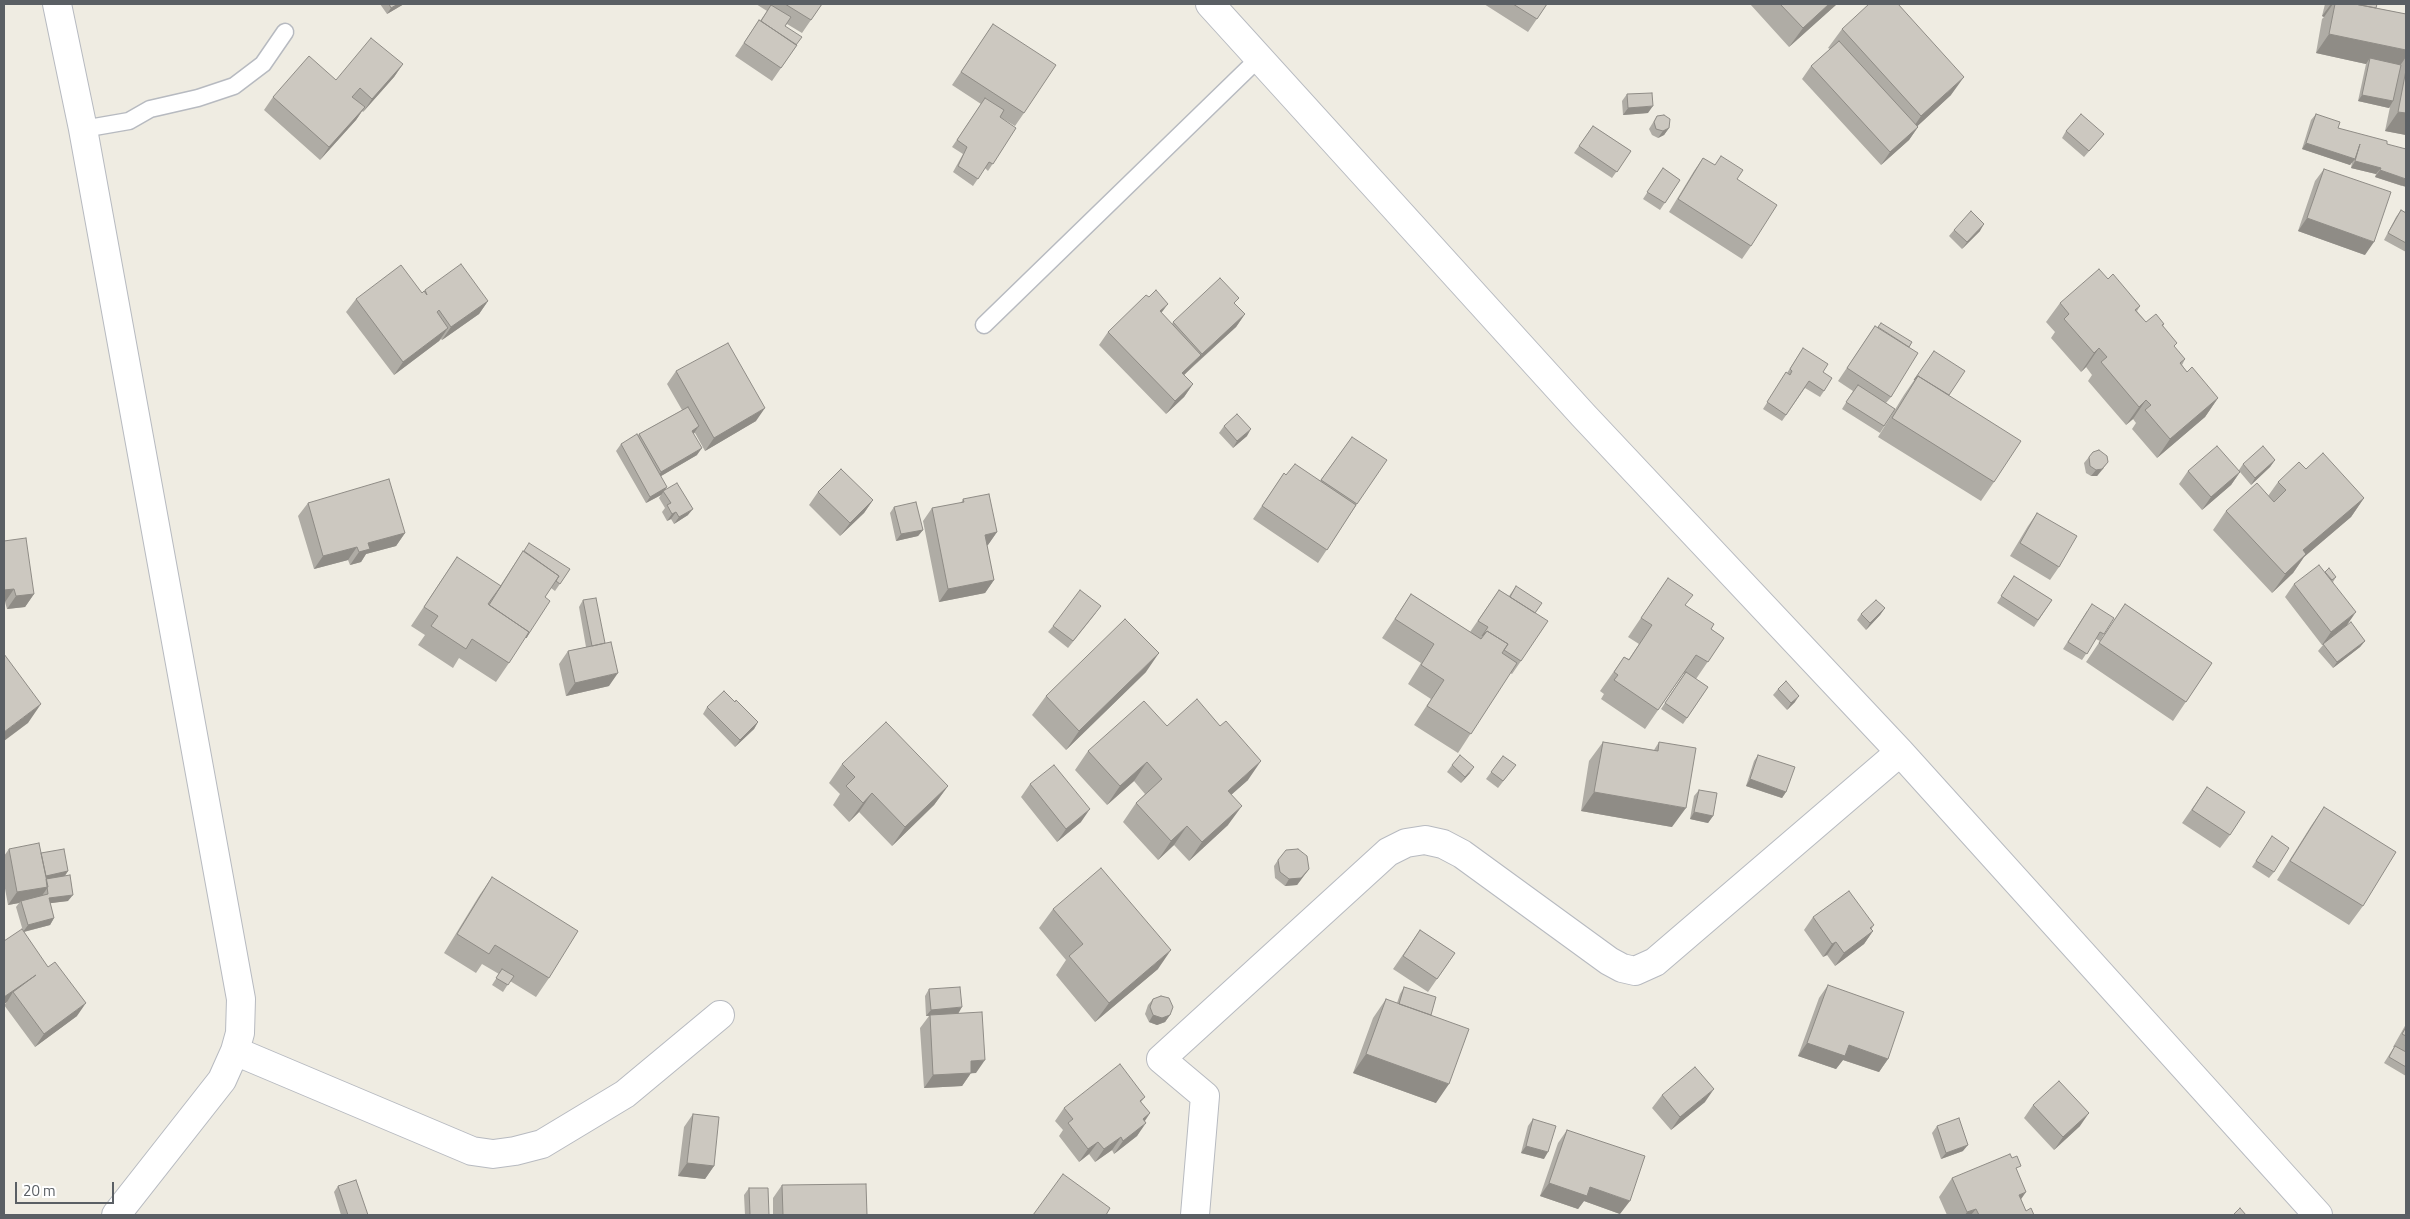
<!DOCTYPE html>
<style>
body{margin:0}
#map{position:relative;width:2410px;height:1219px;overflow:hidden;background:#efece2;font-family:"Titillium Web",sans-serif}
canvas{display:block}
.frame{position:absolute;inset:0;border:5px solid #5a5f64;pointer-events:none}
.scale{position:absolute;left:15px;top:1182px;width:99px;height:22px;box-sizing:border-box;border:2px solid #5a5f64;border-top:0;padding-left:6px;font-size:15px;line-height:18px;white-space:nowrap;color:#5a5f64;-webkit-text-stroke:4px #fff;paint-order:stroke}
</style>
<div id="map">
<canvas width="2410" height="1219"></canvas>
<div class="frame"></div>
<div class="scale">20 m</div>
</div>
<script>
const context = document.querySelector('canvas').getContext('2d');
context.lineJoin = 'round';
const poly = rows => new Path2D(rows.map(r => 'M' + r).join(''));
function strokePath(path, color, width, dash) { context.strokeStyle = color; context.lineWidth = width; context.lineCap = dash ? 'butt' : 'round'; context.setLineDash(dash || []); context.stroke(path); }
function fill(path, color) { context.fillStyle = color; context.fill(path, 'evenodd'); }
const service = poly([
 [83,129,129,121,150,109,198,98,234,86,263,64,285,32],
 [984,325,1260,57]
]);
const minor = poly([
 [57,4,83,129,241,999,240,1033,235,1051,222,1080,116,1215],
 [1210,4,1583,415,1900,752,2318,1215],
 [235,1051,472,1151,493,1154,515,1151,542,1144,625,1094,720,1015],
 [1195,1215,1205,1096,1161,1059,1388,852,1406,843,1425,840,1443,844,1462,854,1609,961,1622,968,1635,971,1655,962,1900,752]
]);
const wall = poly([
 [380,4,404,4,387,14],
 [756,4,822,4,802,33,787,24,785,26,797,45,772,81,735,56,759,20,760,21,767,11],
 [1484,4,1547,4,1528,32],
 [1750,4,1837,4,1789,47],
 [2325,4,2377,4,2376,8,2406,14,2406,135,2385,131,2390,107,2389,108,2358,101,2366,64,2316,53,2322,19,2324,17,2322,16],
 [993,24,1024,113,1015,126,1000,117,1016,128,988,171,985,168,973,186,953,172,963,154,952,147,981,104,952,85],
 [1842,29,1951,95,1917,126,1918,127,1909,140,1881,165,1802,79,1811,66,1830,49,1828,48],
 [403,64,394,77,363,112,362,111,356,120,320,160,264,110,273,97,336,80],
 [1627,94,1648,113,1623,115,1622,101],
 [2316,114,2338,128,2387,144,2402,186,2375,177,2376,174,2351,168,2352,162,2350,165,2302,149,2311,120],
 [1657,116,1669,128,1664,135,1658,138,1652,135,1649,129],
 [1593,126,1631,151,1612,178,1574,153],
 [2066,131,2104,134,2099,140,2084,157,2062,138],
 [1703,158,1737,179,1751,246,1742,259,1669,212,1694,171],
 [1663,168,1680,180,1660,210,1643,199],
 [2324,169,2365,255,2298,231,2315,181],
 [2401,210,2406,213,2406,252,2384,240,2396,217],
 [1954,230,1980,231,1962,249,1949,236],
 [2108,279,2140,306,2137,311,2146,322,2164,324,2163,326,2174,347,2185,359,2182,365,2187,372,2218,398,2205,417,2157,458,2132,429,2136,423,2133,419,2126,425,2088,381,2092,375,2086,367,2081,372,2051,338,2055,332,2046,322,2060,303],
 [425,290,488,301,479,314,442,340,441,339,439,341,394,375,346,312,356,299,422,293],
 [1235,304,1245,314,1236,327,1184,375,1193,384,1184,397,1166,414,1099,345,1108,332,1161,313,1172,324,1173,322],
 [1875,326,1909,347,1891,397,1886,403,1895,409,1880,433,1842,409,1853,391,1838,381],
 [1803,348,1823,372,1824,391,1820,397,1805,388,1782,421,1763,409,1782,379,1786,372,1787,373],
 [1934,351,1949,395,1994,482,1981,501,1878,437,1904,395],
 [676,371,756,421,705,451,695,433,693,434,697,455,661,476,665,490,688,515,674,524,671,519,667,521,662,512,665,508,659,498,661,495,646,503,616,451,621,444,638,435,639,434,682,410,667,384],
 [1224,426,1247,436,1233,448,1219,433],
 [1352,437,1357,504,1318,563,1253,519,1284,473,1286,475,1320,481],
 [2093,452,2104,468,2097,476,2091,476,2086,473,2084,463],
 [2275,460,2270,467,2251,485,2240,472,2231,485,2202,510,2179,484,2188,471,2239,470,2243,464],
 [2306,469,2364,498,2351,517,2304,557,2293,573,2272,593,2213,530,2226,511,2268,496,2278,482],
 [818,492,873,500,864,513,840,536,809,505],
 [963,499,997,532,987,546,994,580,985,593,939,602,923,521,932,508,961,503],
 [308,503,405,533,396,546,366,554,361,562,350,565,348,560,314,569,298,516],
 [894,507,923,530,918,536,896,541,890,513],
 [2037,513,2059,567,2050,580,2010,556,2028,526],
 [4,541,34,594,25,607,7,609,5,602],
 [523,551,570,569,555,591,551,588,545,597,509,663,496,682,459,658,453,668,418,645,425,635,411,626,457,557,500,586],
 [2325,572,2336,577,2333,582,2347,625,2365,641,2360,647,2333,668,2318,651,2323,645,2322,645,2285,597,2294,584],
 [2014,576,2052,600,2034,627,1997,603],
 [1668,578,1685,605,1711,629,1724,638,1696,679,1708,687,1683,724,1661,709,1684,674,1683,674,1645,729,1601,699,1604,694,1600,691,1624,657,1629,659,1639,644,1628,637],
 [1516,586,1535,613,1521,661,1512,674,1510,673,1458,753,1414,725,1431,699,1408,684,1421,663,1382,638,1411,594,1470,632,1499,590,1509,596],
 [583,600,609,686,566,696,559,664,568,651,586,647,579,607],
 [2125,604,2212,663,2173,721,2086,662],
 [1885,608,1880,615,1866,630,1857,620,1861,614],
 [2087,611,2104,634,2100,641,2096,639,2082,660,2063,649],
 [1096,613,1068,648,1048,632,1053,626],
 [1146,672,1066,750,1032,715,1046,696],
 [1778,689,1795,702,1787,710,1773,695],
 [735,702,758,722,754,729,735,747,703,714,707,707],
 [1167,726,1248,780,1231,795,1228,825,1189,861,1174,845,1158,860,1123,822,1136,803,1145,794,1134,781,1107,805,1075,770,1088,751],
 [1603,742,1654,750,1659,742,1672,827,1581,811,1589,761],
 [1758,755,1786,792,1782,798,1746,786,1754,761],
 [1503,756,1516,765,1498,788,1486,779],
 [842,764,948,786,934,805,892,846,859,812,849,822,833,805,840,794,829,783],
 [1452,765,1470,773,1461,783,1447,772],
 [1030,784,1081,822,1057,842,1021,797],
 [2207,787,2230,835,2220,848,2182,823],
 [1699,790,1713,816,1708,823,1690,819,1694,796],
 [2324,807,2363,906,2349,925,2277,880,2311,826],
 [2272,836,2274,872,2269,878,2252,867],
 [9,849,41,853,68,871,65,876,68,901,50,903,54,918,50,925,24,932,77,1016,35,1047,4,1005,7,1002,4,1004,4,941,23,931,16,907,19,903,8,905,4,883,4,856],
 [1278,860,1309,869,1297,885,1285,886,1275,878,1274,866],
 [492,877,549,978,536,997,510,981,503,992,492,985,499,974,482,964,476,973,444,953,479,896],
 [1053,909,1158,969,1095,1022,1056,975,1066,960,1039,928],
 [1813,917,1873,931,1864,944,1835,966,1827,955,1823,957,1804,930],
 [1420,930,1455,953,1428,992,1393,969],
 [1828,985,1888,1059,1879,1072,1843,1060,1836,1069,1798,1056,1819,998],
 [1404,987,1431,1015,1436,1103,1353,1073,1373,1018,1386,999,1397,1003,1400,994],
 [929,989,958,1014,976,1073,971,1073,962,1086,924,1088,920,1028,929,1016,926,1016,925,996],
 [1153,999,1170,1015,1165,1022,1157,1025,1149,1022,1145,1014,1148,1005],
 [2406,1024,2406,1076,2384,1063,2394,1047,2393,1047],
 [1662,1095,1705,1102,1671,1130,1652,1108],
 [1145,1097,1141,1102,1150,1113,1145,1121,1137,1136,1114,1154,1112,1150,1095,1162,1089,1154,1079,1162,1059,1136,1063,1130,1055,1121,1064,1108],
 [2033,1105,2080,1126,2054,1150,2024,1118],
 [693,1114,714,1166,705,1179,678,1176,684,1127],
 [1533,1119,1544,1159,1521,1153,1528,1126],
 [1937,1126,1963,1151,1941,1159,1932,1133],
 [1567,1130,1620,1214,1584,1201,1578,1209,1540,1196,1558,1143],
 [2017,1171,2021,1199,2026,1211,2034,1215,1947,1215,1939,1197,1952,1178],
 [782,1185,867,1215,773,1215,773,1198],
 [338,1186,368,1215,341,1215,334,1192],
 [749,1188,769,1215,745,1215,744,1195]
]);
const shadedWall = poly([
 [398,4,404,4,387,14,391,8],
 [1829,4,1837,4,1789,47,1803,28],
 [2331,4,2333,4,2324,17,2322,16],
 [2329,34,2406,50,2406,57,2397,70,2370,58,2366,64,2316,53],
 [403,64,394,77,363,112,372,99],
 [1964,77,1951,95,1908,135,1921,116],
 [2362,95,2393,101,2389,108,2358,101],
 [1653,106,1648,113,1623,115,1628,108],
 [365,107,356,120,320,160,329,147],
 [2398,112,2406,113,2406,135,2385,131],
 [1918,127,1909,140,1881,165,1890,152],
 [1669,128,1664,135,1658,138,1663,131],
 [2306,143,2355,159,2350,165,2302,149],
 [2355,161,2381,168,2376,174,2351,168],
 [2380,170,2406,179,2406,187,2375,177],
 [2307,218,2374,242,2365,255,2298,231],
 [1984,224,1980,231,1962,249,1967,242],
 [488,301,479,314,442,340,451,327],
 [1168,304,1159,316,1160,311],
 [1245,314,1236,327,1193,366,1173,386,1182,373,1202,354],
 [448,328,439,341,394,375,403,362],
 [2099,348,2086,367,2081,372,2094,353],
 [1193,384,1184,397,1166,414,1175,401],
 [2218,398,2205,417,2157,458,2170,439],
 [2146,400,2133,419,2126,425,2139,407],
 [765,408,756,421,705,451,714,438],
 [699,426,694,433,687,437,692,431],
 [1251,429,1247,436,1233,448,1237,441],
 [702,448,697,455,656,479,661,472],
 [2275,460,2270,467,2251,485,2255,478],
 [2108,462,2097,476,2091,476,2096,470],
 [2240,472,2231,485,2202,510,2211,497],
 [667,487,661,495,646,503,650,497],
 [2364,498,2351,517,2304,557,2293,573,2272,593,2303,550],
 [873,500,864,513,840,536,850,523],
 [693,509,688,515,674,524,679,517],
 [676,512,671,519,667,521,672,514],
 [923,530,918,536,896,541,901,534],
 [997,532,988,545,976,548,985,535],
 [405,533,396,546,366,554,361,562,350,565,359,552,368,543],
 [357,547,348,560,314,569,323,556],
 [994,580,985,593,939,602,948,589],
 [14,589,5,602,4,602,4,590],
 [34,594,25,607,7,609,16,596],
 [1885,608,1880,615,1866,630,1870,623],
 [2356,612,2347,625,2322,645,2331,632],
 [2365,641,2360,647,2333,668,2337,662],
 [1159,653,1146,672,1066,750,1079,731],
 [618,673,609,686,566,696,575,683],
 [1799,696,1795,702,1787,710,1791,703],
 [41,704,28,723,4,741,4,732],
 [758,722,754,729,735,747,740,740],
 [1261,761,1248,780,1214,810,1228,791],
 [1147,762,1134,781,1107,805,1120,786],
 [1474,767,1470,773,1461,783,1465,777],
 [1750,779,1786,792,1782,798,1746,786],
 [948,786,934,805,892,846,905,827],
 [1594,792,1686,808,1672,827,1581,811],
 [872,793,859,812,849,822,863,803],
 [1242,806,1228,825,1189,861,1202,842],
 [1090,809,1081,822,1057,842,1066,829],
 [1694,812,1713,816,1708,823,1690,819],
 [1187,826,1174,845,1158,860,1171,841],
 [1309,869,1297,885,1285,886,1289,879],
 [68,871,63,878,46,881,43,876],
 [48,887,39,900,21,901,19,903,8,905,17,892],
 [73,895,68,901,44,904,49,898],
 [54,918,50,925,23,932,28,925],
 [1874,925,1866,937,1873,931,1864,944,1835,966,1844,953],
 [1836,942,1827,955,1823,957,1832,944],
 [1171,950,1158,969,1095,1022,1109,1003],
 [36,975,13,992,7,1002,4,1004,4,997],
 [86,1003,77,1016,35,1047,44,1034],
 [962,1007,958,1014,926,1016,931,1010],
 [1153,1015,1170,1015,1165,1022,1157,1025,1149,1022],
 [1807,1043,1849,1045,1888,1059,1879,1072,1843,1060,1836,1069,1798,1056],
 [1366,1054,1449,1084,1436,1103,1353,1073],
 [985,1060,976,1073,962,1074,971,1061],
 [971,1073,962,1086,924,1088,933,1075],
 [1714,1089,1705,1102,1671,1130,1680,1117],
 [1150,1113,1141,1126,1143,1119],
 [2089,1113,2080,1126,2054,1150,2063,1137],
 [1146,1123,1137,1136,1114,1154,1123,1141],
 [1121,1137,1112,1150,1095,1162,1104,1149],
 [1098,1142,1089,1154,1079,1162,1088,1149],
 [1968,1145,1963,1151,1941,1159,1946,1153],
 [1526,1146,1548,1152,1544,1159,1521,1153],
 [687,1163,714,1166,705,1179,678,1176],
 [1549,1183,1590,1187,1630,1201,1620,1214,1584,1201,1578,1209,1540,1196],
 [2026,1192,2013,1211,2019,1195],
 [1976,1209,1971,1215,1965,1215,1967,1212]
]);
const building = poly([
 [389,4,398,4,391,8,389,4],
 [785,4,822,4,811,20,785,4],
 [1513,4,1547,4,1537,19,1513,4],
 [1780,4,1829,4,1803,28,1780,4],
 [1869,4,1898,4,1964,77,1921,116,1842,29,1869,4],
 [2335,4,2355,4,2406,14,2406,50,2329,34,2335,4],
 [2355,4,2377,4,2376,8,2355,4],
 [771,5,791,17,785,26,802,37,796,45,761,21,771,5],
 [759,20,797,45,781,68,744,43,759,20],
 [993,24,1056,65,1024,113,961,72,993,24],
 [371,38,403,64,372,99,360,88,352,97,365,107,329,147,273,97,309,56,336,80,371,38],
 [1839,41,1918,127,1890,152,1811,66,1839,41],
 [2370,58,2401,65,2393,101,2362,95,2370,58],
 [2406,70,2406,113,2398,112,2406,70],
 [1652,93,1653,106,1628,108,1627,94,1652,93],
 [985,98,1004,110,1000,117,1016,128,993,164,989,162,978,179,958,166,967,147,957,140,985,98],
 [2081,114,2104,134,2089,151,2066,131,2081,114],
 [2316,114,2340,122,2338,128,2387,141,2387,144,2406,149,2406,179,2380,170,2381,168,2355,161,2360,144,2355,159,2306,143,2316,114],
 [1664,115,1670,119,1669,128,1663,131,1656,129,1654,122,1657,116,1664,115],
 [1593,126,1631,151,1617,172,1579,146,1593,126],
 [1721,156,1743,170,1737,179,1777,205,1751,246,1678,199,1703,158,1715,165,1721,156],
 [1663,168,1680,180,1665,203,1647,192,1663,168],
 [2324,169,2391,192,2374,242,2307,218,2324,169],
 [2401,210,2406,213,2406,243,2388,233,2401,210],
 [1971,211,1984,224,1967,242,1954,230,1971,211],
 [461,264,488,301,451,327,439,310,437,312,448,328,403,362,356,299,401,265,422,293,424,291,427,295,425,290,461,264],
 [2099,269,2108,279,2113,274,2140,306,2135,310,2146,322,2156,314,2164,324,2162,325,2177,343,2174,346,2185,359,2180,363,2187,372,2192,367,2218,398,2170,439,2145,410,2151,405,2146,400,2139,407,2101,362,2107,357,2099,348,2094,353,2064,319,2069,314,2060,303,2099,269],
 [1220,278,1239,298,1234,303,1245,314,1202,354,1173,322,1220,278],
 [1156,290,1168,304,1160,311,1201,355,1182,373,1193,384,1175,401,1108,332,1146,295,1149,297,1156,290],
 [1881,323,1912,342,1909,347,1878,327,1881,323],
 [1875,326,1918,353,1891,397,1847,368,1875,326],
 [728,343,765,408,714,438,676,371,728,343],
 [1803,348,1828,364,1823,372,1832,378,1824,391,1809,381,1786,415,1767,402,1786,372,1790,375,1792,371,1790,369,1803,348],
 [1934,351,1965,371,1949,395,1918,376,1914,380,1934,351],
 [1918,376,2021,441,1994,482,1892,418,1918,376],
 [1858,385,1895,409,1884,426,1846,402,1858,385],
 [688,407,699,426,692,431,702,448,661,472,639,434,688,407],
 [1237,414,1251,429,1237,441,1224,426,1237,414],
 [637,434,667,487,650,497,621,444,637,434],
 [1352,437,1387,460,1357,504,1321,480,1352,437],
 [2217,446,2240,472,2211,497,2188,471,2217,446],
 [2263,446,2275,460,2255,478,2243,464,2263,446],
 [2099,450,2107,456,2108,462,2102,469,2096,470,2090,466,2089,457,2093,452,2099,450],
 [2323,453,2364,498,2303,550,2306,554,2285,574,2226,511,2257,483,2274,502,2286,490,2278,482,2299,462,2306,469,2323,453],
 [1295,464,1356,505,1327,550,1262,506,1284,473,1286,475,1295,464],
 [841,469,873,500,850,523,818,492,841,469],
 [389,479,405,533,368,543,370,549,359,552,357,547,323,556,308,503,389,479],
 [677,483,693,509,679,517,676,512,672,514,667,505,671,503,663,491,677,483],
 [989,494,997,532,985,535,994,580,948,589,932,508,964,502,963,499,989,494],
 [916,502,923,530,901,534,894,507,916,502],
 [2037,513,2077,536,2059,567,2020,543,2037,513],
 [26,538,34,594,16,596,14,589,4,590,4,541,26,538],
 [529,543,570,569,560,584,556,581,559,576,524,551,529,543],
 [523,551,559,576,545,597,550,601,526,638,529,632,489,605,523,551],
 [457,557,501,586,488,604,529,632,509,663,472,639,466,649,431,626,438,616,424,607,457,557],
 [2319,565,2356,612,2331,632,2294,584,2319,565],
 [2329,568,2336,577,2332,580,2325,572,2329,568],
 [2014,576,2052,600,2038,620,2001,596,2014,576],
 [1668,578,1693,595,1685,605,1714,624,1711,629,1724,638,1708,662,1696,655,1658,710,1614,680,1618,675,1614,672,1624,657,1629,660,1652,625,1641,618,1668,578],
 [1516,586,1542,603,1535,613,1510,597,1516,586],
 [1080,590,1101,606,1073,641,1053,626,1080,590],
 [1499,590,1548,621,1521,661,1504,650,1508,644,1487,631,1482,636,1488,627,1478,621,1499,590],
 [1411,594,1481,639,1487,631,1508,644,1502,653,1517,663,1471,734,1427,706,1444,680,1421,665,1434,644,1395,619,1411,594],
 [596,598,605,643,592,646,583,600,596,598],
 [1876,600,1885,608,1870,623,1861,614,1876,600],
 [2092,604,2114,618,2104,634,2100,632,2087,654,2068,642,2092,604],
 [2125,604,2212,663,2186,702,2099,643,2125,604],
 [1125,619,1159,653,1079,731,1046,696,1125,619],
 [2351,622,2365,641,2337,662,2323,644,2351,622],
 [611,642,618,673,575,683,568,651,611,642],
 [4,654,41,704,4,732,4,654],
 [1686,672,1708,687,1687,718,1665,703,1686,672],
 [1786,681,1799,696,1791,703,1778,689,1786,681],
 [724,691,735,702,736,700,758,722,740,740,707,707,724,691],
 [1197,699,1220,726,1226,721,1261,761,1228,791,1242,806,1202,842,1187,826,1171,841,1136,803,1162,779,1147,762,1120,786,1088,751,1144,701,1167,726,1197,699],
 [886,722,948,786,905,827,872,793,863,803,846,786,855,777,842,764,886,722],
 [1603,742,1658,751,1659,742,1696,748,1686,808,1594,792,1603,742],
 [1460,755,1474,767,1465,777,1452,765,1460,755],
 [1758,755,1795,767,1786,792,1750,779,1758,755],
 [1503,756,1516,765,1503,781,1491,772,1503,756],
 [1054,765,1090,809,1066,829,1030,784,1054,765],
 [2207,787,2245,812,2230,835,2192,810,2207,787],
 [1699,790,1717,793,1713,816,1694,812,1699,790],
 [2324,807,2396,852,2363,906,2290,861,2324,807],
 [2272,836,2289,848,2274,872,2256,861,2272,836],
 [39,843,48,887,17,892,9,849,39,843],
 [64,849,68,871,46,876,41,853,64,849],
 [1298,849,1307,856,1309,869,1301,878,1289,879,1280,872,1278,860,1286,850,1298,849],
 [1101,868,1171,950,1109,1003,1069,956,1083,944,1053,909,1101,868],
 [70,875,73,895,49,898,54,918,28,925,21,901,48,894,46,879,70,875],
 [492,877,578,931,549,978,495,945,489,954,457,934,492,877],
 [1849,891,1874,925,1870,928,1873,931,1844,953,1836,942,1832,944,1813,917,1849,891],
 [22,929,48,967,55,962,86,1003,44,1034,13,992,36,975,4,997,4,941,22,929],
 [1420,930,1455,953,1437,979,1403,956,1420,930],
 [502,969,514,976,508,985,496,978,502,969],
 [1828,985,1904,1012,1888,1059,1849,1045,1845,1056,1807,1043,1828,985],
 [960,987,962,1007,931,1010,929,989,960,987],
 [1404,987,1436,997,1431,1015,1399,1004,1404,987],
 [1161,996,1169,998,1173,1007,1170,1015,1162,1018,1153,1015,1150,1007,1153,999,1161,996],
 [1386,999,1469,1029,1449,1084,1366,1054,1386,999],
 [982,1012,985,1060,971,1061,971,1073,933,1075,930,1015,982,1012],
 [2406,1027,2406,1036,2402,1034,2406,1027],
 [2395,1046,2406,1052,2406,1067,2389,1057,2395,1046],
 [1120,1064,1145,1097,1140,1101,1150,1113,1143,1119,1146,1123,1123,1141,1121,1137,1104,1149,1098,1142,1088,1149,1068,1123,1073,1119,1064,1108,1120,1064],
 [1695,1067,1714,1089,1680,1117,1662,1095,1695,1067],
 [2059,1081,2089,1113,2063,1137,2033,1105,2059,1081],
 [693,1114,719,1117,714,1166,687,1163,693,1114],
 [1959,1118,1968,1145,1946,1153,1937,1126,1959,1118],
 [1533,1119,1556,1126,1548,1152,1526,1146,1533,1119],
 [1567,1130,1645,1156,1630,1201,1590,1187,1587,1196,1549,1183,1567,1130],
 [2010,1154,2012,1158,2017,1156,2021,1166,2016,1168,2026,1192,2019,1195,2026,1211,2031,1208,2034,1215,1979,1215,1976,1209,1967,1212,1952,1178,2010,1154],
 [1063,1174,1110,1208,1106,1215,1033,1215,1063,1174],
 [356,1180,368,1215,348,1215,338,1186,356,1180],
 [866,1184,867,1215,783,1215,782,1185,866,1184],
 [749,1188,768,1188,769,1215,750,1215,749,1188],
 [2240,1208,2246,1215,2233,1215,2240,1208]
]);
strokePath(service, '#b7bac0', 19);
strokePath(minor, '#b7bac0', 30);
strokePath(service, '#fff', 16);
strokePath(minor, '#fff', 28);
fill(wall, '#afaca5');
fill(shadedWall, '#8f8c86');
fill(building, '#ccc8c0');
strokePath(building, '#8f8c86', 1);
</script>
